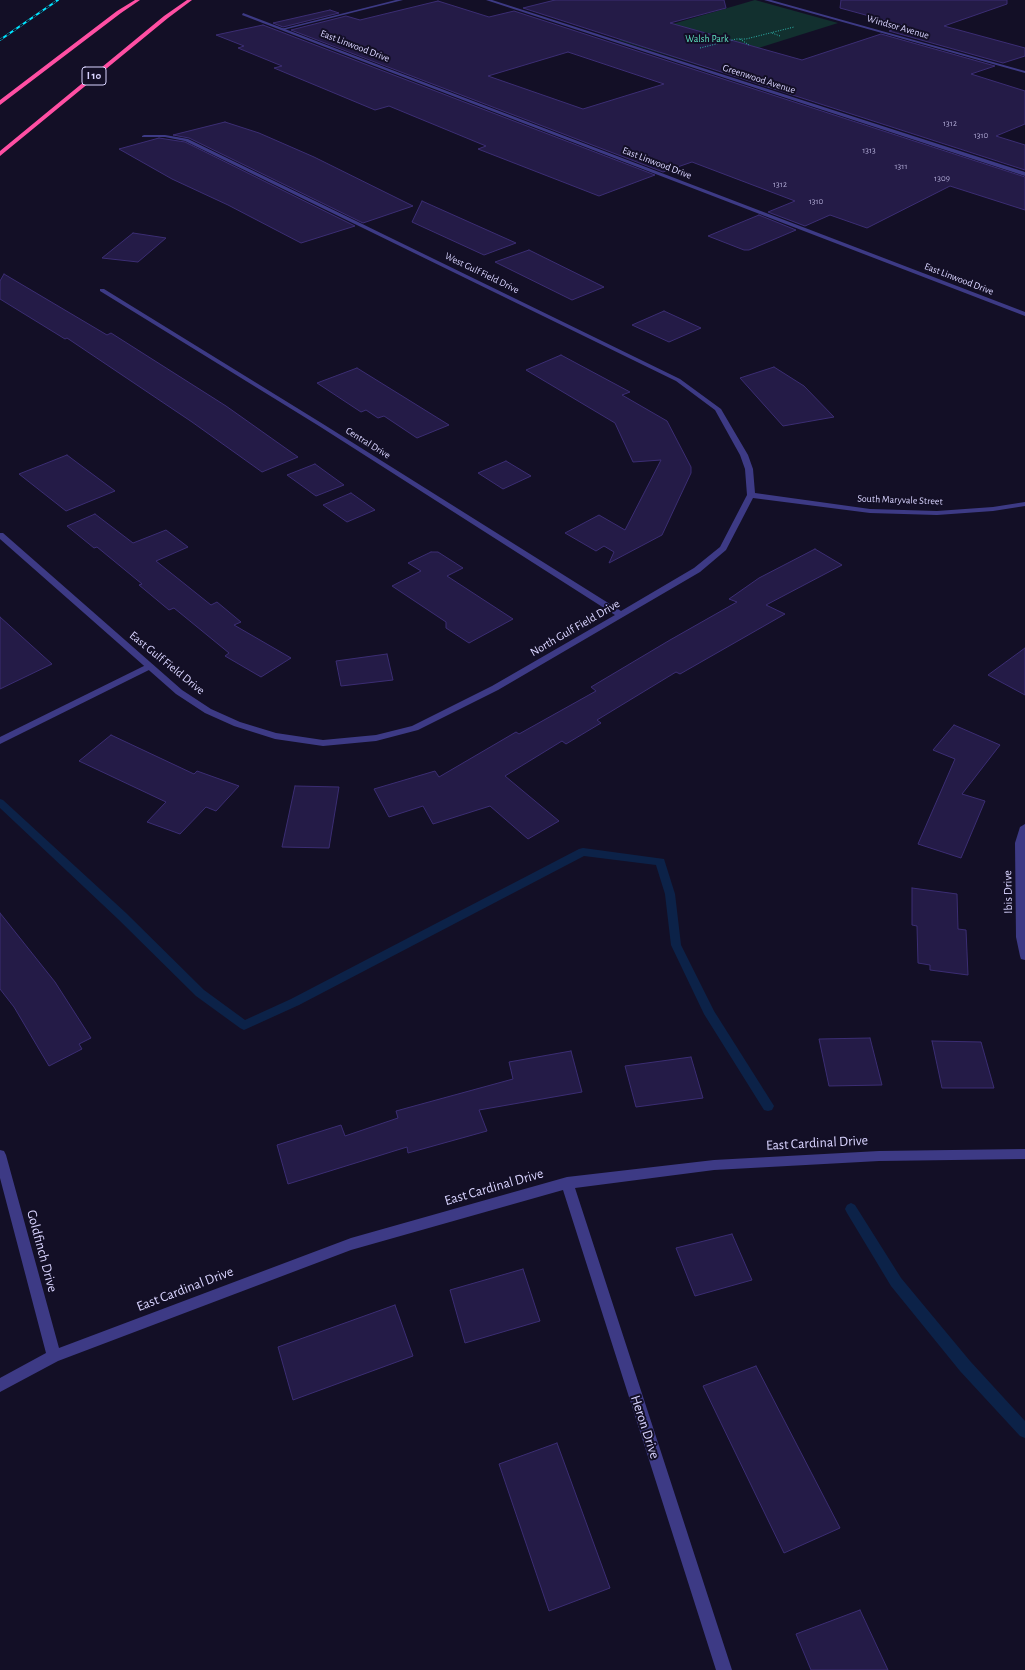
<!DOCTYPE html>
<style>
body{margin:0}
canvas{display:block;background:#130f26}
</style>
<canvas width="1025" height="1670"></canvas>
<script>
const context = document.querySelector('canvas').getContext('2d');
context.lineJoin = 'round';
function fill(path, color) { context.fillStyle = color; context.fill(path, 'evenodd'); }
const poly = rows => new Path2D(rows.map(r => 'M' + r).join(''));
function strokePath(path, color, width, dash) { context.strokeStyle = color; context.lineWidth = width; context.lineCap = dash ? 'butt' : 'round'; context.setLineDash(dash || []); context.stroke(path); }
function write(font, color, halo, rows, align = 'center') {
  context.font = font + ' "Alegreya Sans",sans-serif'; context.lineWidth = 4; context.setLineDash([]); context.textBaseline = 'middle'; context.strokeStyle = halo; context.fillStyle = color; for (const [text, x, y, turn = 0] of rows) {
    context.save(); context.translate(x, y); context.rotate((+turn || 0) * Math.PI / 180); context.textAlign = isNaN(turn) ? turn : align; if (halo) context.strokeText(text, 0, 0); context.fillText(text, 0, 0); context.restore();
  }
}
const green = poly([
 [755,0,838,23,701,66,618,40]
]);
const stream = poly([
 [0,799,3,800,126,913,204,990,245,1020,291,999,579,849,583,848,664,859,675,894,681,945,714,1011,774,1106,772,1110,768,1111,764,1110,704,1014,671,945,665,894,656,865,584,856,299,1005,244,1030,240,1028,196,996,118,919,0,808,0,799],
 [851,1203,855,1205,901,1278,970,1361,1025,1421,1025,1438,1020,1436,960,1371,891,1286,847,1213,845,1209,847,1205,851,1203]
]);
const building = poly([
 [555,0,724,0,726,8,670,23,802,60,881,34,995,66,971,74,1025,91,1025,124,996,136,1025,145,1025,170,523,8,555,0],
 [841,0,1007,0,1007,4,944,26,1025,48,1025,56,1003,63,889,31,906,26,840,8,841,0],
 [438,1,489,17,514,11,1025,177,1025,210,950,186,867,228,830,215,805,226,768,212,795,201,692,162,663,172,291,30,346,16,360,20,438,1],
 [568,52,664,84,583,109,488,76,568,52],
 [330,10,339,13,283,27,273,23,330,10],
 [263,25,655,175,599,196,478,149,486,146,389,106,375,110,274,68,282,66,238,48,244,46,216,35,263,25],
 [225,122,259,133,314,157,413,206,363,223,189,138,173,135,225,122],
 [159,138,185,142,355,226,301,243,228,205,172,179,119,149,159,138],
 [422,201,516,243,484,255,412,222,422,201],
 [759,215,796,230,749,250,744,250,708,236,759,215],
 [133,233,166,238,138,262,102,258,133,233],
 [529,250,604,287,572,300,495,262,529,250],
 [4,274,107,335,111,333,226,406,298,457,262,472,192,422,67,338,65,339,0,299,0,281,4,274],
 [664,311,701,328,669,342,632,325,664,311],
 [561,355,630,392,622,395,667,421,691,467,691,473,662,535,609,563,614,552,604,546,596,551,565,533,599,515,625,530,661,460,633,462,615,423,526,370,561,355],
 [774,367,804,386,834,417,783,426,740,378,774,367],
 [357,368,449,425,417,438,384,416,378,418,366,410,361,412,317,383,357,368],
 [67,455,115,491,66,511,19,474,67,455],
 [506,461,531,476,503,489,478,473,506,461],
 [315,464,344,485,316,496,287,475,315,464],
 [351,493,375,510,347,522,323,505,351,493],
 [95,514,133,543,166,530,188,547,156,561,211,605,217,602,241,622,234,625,291,658,261,677,225,656,229,653,174,608,169,610,139,585,142,584,97,547,94,548,67,526,95,514],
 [815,549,842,565,766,605,785,614,680,674,676,672,597,720,601,723,566,744,562,741,505,776,559,821,528,839,490,806,433,824,423,806,389,817,374,789,435,771,439,777,516,732,519,734,596,691,591,687,670,640,737,602,729,599,759,578,815,549],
 [431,552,438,552,463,568,447,576,513,619,469,643,446,628,446,622,392,586,421,571,408,563,431,552],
 [0,617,52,664,0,689,0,617],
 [1025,648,1025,695,988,675,1025,648],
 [387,654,393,680,341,686,336,661,387,654],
 [954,725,1000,745,962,794,985,801,961,858,918,844,955,759,933,750,954,725],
 [111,735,194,774,197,771,239,786,216,811,206,807,180,834,147,822,166,802,79,761,111,735],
 [295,786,339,787,329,848,282,847,295,786],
 [912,888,957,894,958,929,966,930,968,975,930,970,930,965,918,963,917,926,912,925,912,888],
 [0,913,55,982,91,1038,79,1044,82,1049,49,1066,14,1007,0,989,0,913],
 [870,1038,882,1085,829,1086,819,1039,870,1038],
 [932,1041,981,1042,994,1088,942,1088,932,1041],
 [571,1051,582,1092,479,1110,487,1131,408,1153,407,1147,288,1184,277,1145,341,1125,345,1136,398,1118,396,1111,513,1079,509,1062,571,1051],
 [691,1057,703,1098,636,1107,625,1066,691,1057],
 [732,1234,752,1280,695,1296,676,1248,732,1234],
 [523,1269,540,1321,465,1343,450,1290,523,1269],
 [395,1305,413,1356,293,1400,278,1347,395,1305],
 [756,1366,840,1528,784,1553,703,1386,756,1366],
 [557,1443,610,1588,549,1611,499,1464,557,1443],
 [860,1610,888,1670,811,1670,796,1634,860,1610]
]);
const path = poly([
 [772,33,780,36],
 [740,39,749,45],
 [700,48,736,39,746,39,794,27]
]);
const service = poly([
 [150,663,154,666,153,668,0,744,0,737,150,663]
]);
const minor = poly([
 [486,0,492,0,1025,172,1025,176,486,0],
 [764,0,771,0,1025,71,1025,73,764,0],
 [243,13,1025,312,1025,316,242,15,243,13],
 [144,135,165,135,188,139,680,379,721,409,748,455,753,469,755,493,870,509,937,511,993,507,1025,502,1025,506,993,511,937,515,870,513,753,498,726,550,700,572,498,690,418,730,376,741,323,746,275,739,234,726,205,713,176,694,0,539,0,533,3,533,182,690,211,709,240,722,276,733,323,740,376,735,412,726,492,686,615,615,319,426,100,291,100,289,104,289,323,424,621,611,694,568,720,547,747,495,745,469,740,455,715,410,676,381,185,141,165,137,142,137,142,136,144,135],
 [1025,824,1025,960,1021,959,1020,956,1016,937,1015,843,1020,827,1025,824],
 [1025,1149,1025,1159,879,1161,714,1170,575,1188,732,1670,716,1670,563,1190,351,1250,58,1361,0,1392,0,1378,46,1353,0,1178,0,1150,4,1151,6,1155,59,1348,351,1238,567,1177,714,1160,879,1151,1025,1149]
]);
const tertiary = poly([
 [396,0,403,0,283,30,281,29,396,0]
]);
const motorway = poly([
 [135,0,140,0,121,13,0,105,0,100,117,11,135,0],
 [187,0,192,0,168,18,0,156,0,151,164,16,187,0]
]);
const rail = poly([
 [0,40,58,0]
]);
const farNumbernames = [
 ["1312",950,123],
 ["1310",981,135],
 ["1313",869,150],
 ["1311",901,166],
 ["1309",942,178],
 ["1312",780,184],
 ["1310",816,201]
];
const farStreetnames = [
 ["Windsor Avenue",898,27,16],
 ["East Linwood Drive",355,46,21],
 ["Greenwood Avenue",759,79,18],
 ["East Linwood Drive",657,163,21],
 ["West Gulf Field Drive",482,273,26],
 ["East Linwood Drive",959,279,21],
 ["Central Drive",368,443,32],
 ["South Maryvale Street",900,500,2]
];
const farParknames = [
 ["Walsh Park",707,39]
];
const shields = [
 [94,76,24]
];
const shieldNames = [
 ["I 10",94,76]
];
const streetNames = [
 ["North Gulf Field Drive",575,628,-30],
 ["East Gulf Field Drive",167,663,39],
 ["Ibis Drive",1008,892,-91]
];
const nearStreetnames = [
 ["East Cardinal Drive",817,1143,-3],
 ["East Cardinal Drive",494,1187,-16],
 ["Goldfinch Drive",42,1251,75],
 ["East Cardinal Drive",185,1289,-21],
 ["Heron Drive",645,1427,72]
];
fill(green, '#12302f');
fill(stream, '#0c2248');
fill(building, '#241b47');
strokePath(building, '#3b2d73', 1);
strokePath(path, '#2fb8b0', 1, [1, 1.5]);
fill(service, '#3d3a85');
fill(minor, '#3d3a85');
fill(tertiary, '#3d3a85');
fill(motorway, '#ff4fa3');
strokePath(rail, '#00e5ff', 2);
strokePath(rail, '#130f26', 1.5, [4]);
write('9px', '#aca6d1', null, farNumbernames);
write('10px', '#d9d4ff', '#130f26', farStreetnames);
write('10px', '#5fe0c0', '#130f26', farParknames);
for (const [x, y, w] of shields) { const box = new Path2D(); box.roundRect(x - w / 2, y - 9, w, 18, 3); context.fillStyle = '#130f26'; context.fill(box); strokePath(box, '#d9d4ff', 1); }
write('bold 11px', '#d9d4ff', null, shieldNames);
write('12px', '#d9d4ff', '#130f26', streetNames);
write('14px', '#d9d4ff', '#130f26', nearStreetnames);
</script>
